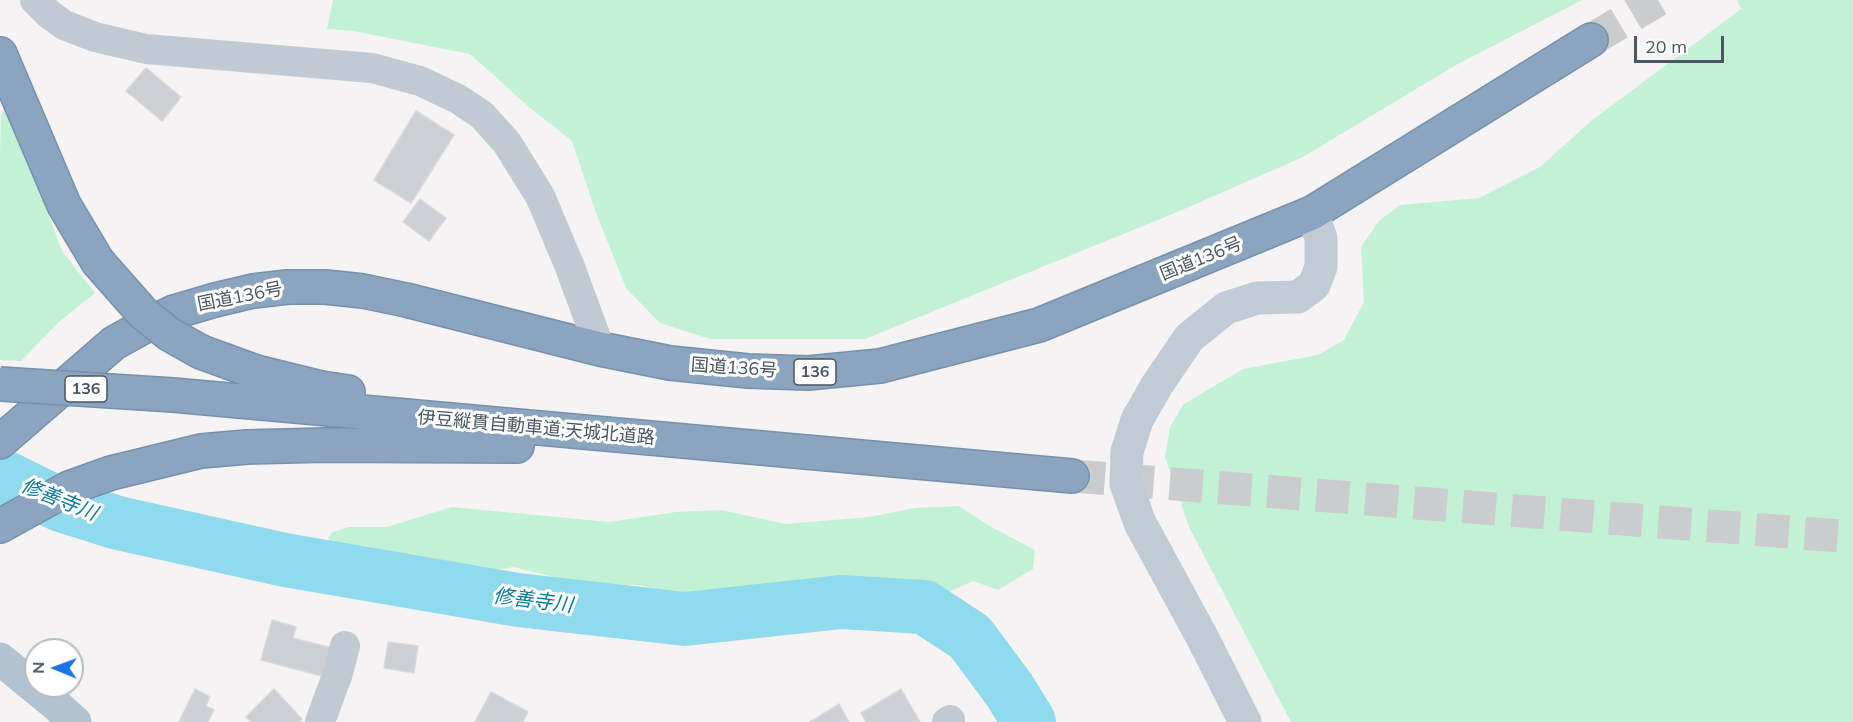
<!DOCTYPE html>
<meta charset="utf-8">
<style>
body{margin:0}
#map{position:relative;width:1853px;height:722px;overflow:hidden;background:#f5f3f3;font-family:Mulish,sans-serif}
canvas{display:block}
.north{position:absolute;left:24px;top:638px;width:60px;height:60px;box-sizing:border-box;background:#fff;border:2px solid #b7bbc0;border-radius:50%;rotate:271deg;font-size:16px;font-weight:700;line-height:24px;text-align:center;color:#4a5661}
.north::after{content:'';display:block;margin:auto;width:21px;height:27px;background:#1a73e8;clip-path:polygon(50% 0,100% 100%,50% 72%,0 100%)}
.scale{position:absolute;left:1634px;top:36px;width:90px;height:27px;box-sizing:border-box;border:3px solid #4a5661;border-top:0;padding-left:8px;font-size:18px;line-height:21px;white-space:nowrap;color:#4a5661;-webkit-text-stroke:4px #fff;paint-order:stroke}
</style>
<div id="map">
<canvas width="1853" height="722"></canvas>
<div class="north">N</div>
<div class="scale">20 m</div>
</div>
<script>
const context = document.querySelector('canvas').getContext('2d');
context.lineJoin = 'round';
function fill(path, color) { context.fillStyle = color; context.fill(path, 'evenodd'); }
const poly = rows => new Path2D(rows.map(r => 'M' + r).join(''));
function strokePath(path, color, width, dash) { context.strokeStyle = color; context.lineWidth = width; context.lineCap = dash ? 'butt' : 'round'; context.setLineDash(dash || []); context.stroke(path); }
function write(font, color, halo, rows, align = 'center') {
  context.font = font + ' Mulish,"Noto Sans JP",sans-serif'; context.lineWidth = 6; context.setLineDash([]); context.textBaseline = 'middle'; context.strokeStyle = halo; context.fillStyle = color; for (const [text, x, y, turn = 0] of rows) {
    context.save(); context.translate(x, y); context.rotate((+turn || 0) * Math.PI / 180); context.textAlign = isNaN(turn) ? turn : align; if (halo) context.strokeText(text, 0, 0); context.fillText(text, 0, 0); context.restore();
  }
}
const green = poly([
 [333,0,1582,0,1456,65,1303,157,1175,213,865,339,710,339,660,323,626,288,596,213,572,141,529,107,470,54,353,31,327,29],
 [1737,0,1853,0,1853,722,1291,722,1189,527,1165,457,1170,427,1184,404,1243,369,1318,355,1344,340,1364,302,1361,247,1379,221,1400,205,1479,198,1540,167,1591,121,1741,9],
 [5,109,11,113,62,251,95,293,59,322,21,361,0,360,0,160,1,115],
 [959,506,988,525,1035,550,1033,569,998,590,973,581,942,595,917,590,888,591,816,588,742,600,710,602,639,585,585,585,514,567,473,573,432,572,369,547,336,549,328,538,332,532,349,527,387,527,452,507,609,522,676,512,722,510,785,524,869,517,915,508]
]);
const river = poly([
 [0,475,61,505,118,523,285,560,518,600,685,619,841,602,924,607,970,637,1010,691,1029,722]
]);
const building = poly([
 [146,68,181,97,162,121,126,91,146,68],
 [416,111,454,135,411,203,374,180,416,111],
 [420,199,446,218,429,241,403,222,420,199],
 [272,620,296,627,293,638,336,649,329,678,261,660,272,620],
 [388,642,418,646,414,673,384,668,388,642],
 [195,689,210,697,206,706,214,710,208,722,179,722,195,689],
 [274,689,302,719,299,722,251,722,246,717,274,689],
 [901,689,920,722,866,722,861,713,901,689],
 [491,692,528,712,523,722,475,722,491,692],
 [839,704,849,722,810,722,839,704]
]);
const highwayTunnel = poly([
 [1591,40,1658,0],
 [1072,476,1853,537]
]);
const street = poly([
 [35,0,49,14,64,25,95,37,146,49,372,68,420,81,458,99,482,115,507,143,540,196,570,267,600,349],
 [320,722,338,673,345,646],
 [947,722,950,720]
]);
const secondary = poly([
 [1245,722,1202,637,1140,523,1126,484,1127,452,1137,420,1157,385,1189,338,1226,308,1257,298,1298,297,1314,285,1321,267,1321,238,1312,213]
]);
const primary = poly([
 [0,659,55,704,75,722]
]);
const highway = poly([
 [0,54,64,205,98,262],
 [201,352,256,372,321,388,348,392],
 [173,395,1072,476],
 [0,442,114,343,141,328,174,312,215,300,253,291,288,287,325,287,363,291,406,300,600,349,670,363,748,371,808,373,880,366,1039,325,1312,213,1591,40],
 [0,526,69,488,111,473,201,451,247,447,325,445,517,446]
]);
const highwayBridge = poly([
 [98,262,143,313,169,334,201,352],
 [0,384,173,395]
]);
const shields = [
 [815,372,42],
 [86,389,42]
];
const shieldNames = [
 ["136",815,372],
 ["136",86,389]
];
const streetNames = [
 ["国道136号",1201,259,-22],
 ["国道136号",240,297,-11],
 ["国道136号",734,368,4],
 ["伊豆縦貫自動車道;天城北道路",536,428,5]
];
const waterNames = [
 ["修善寺川",59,500,22],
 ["修善寺川",533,601,7]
];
fill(green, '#c3f1d5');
strokePath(river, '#90daee', 54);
fill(building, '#cdcfd5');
strokePath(building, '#d7d9de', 1.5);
strokePath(highwayTunnel, '#caccce', 33, [33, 16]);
strokePath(highway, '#7690ad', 36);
strokePath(street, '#c1cad2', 30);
strokePath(secondary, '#c1cbd6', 33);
strokePath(primary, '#b3c2d1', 33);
strokePath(highway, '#8ba5c1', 33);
strokePath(highwayBridge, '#7690ad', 36, []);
strokePath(highwayBridge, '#8ba5c1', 33);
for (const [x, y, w] of shields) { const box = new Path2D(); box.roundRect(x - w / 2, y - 13, w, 26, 4.5); context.fillStyle = '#fff'; context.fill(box); strokePath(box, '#4a5661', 1.5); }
write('bold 16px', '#4a5661', null, shieldNames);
write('18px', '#4a5661', '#fff', streetNames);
write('italic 20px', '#0c7c9b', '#fff', waterNames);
</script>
